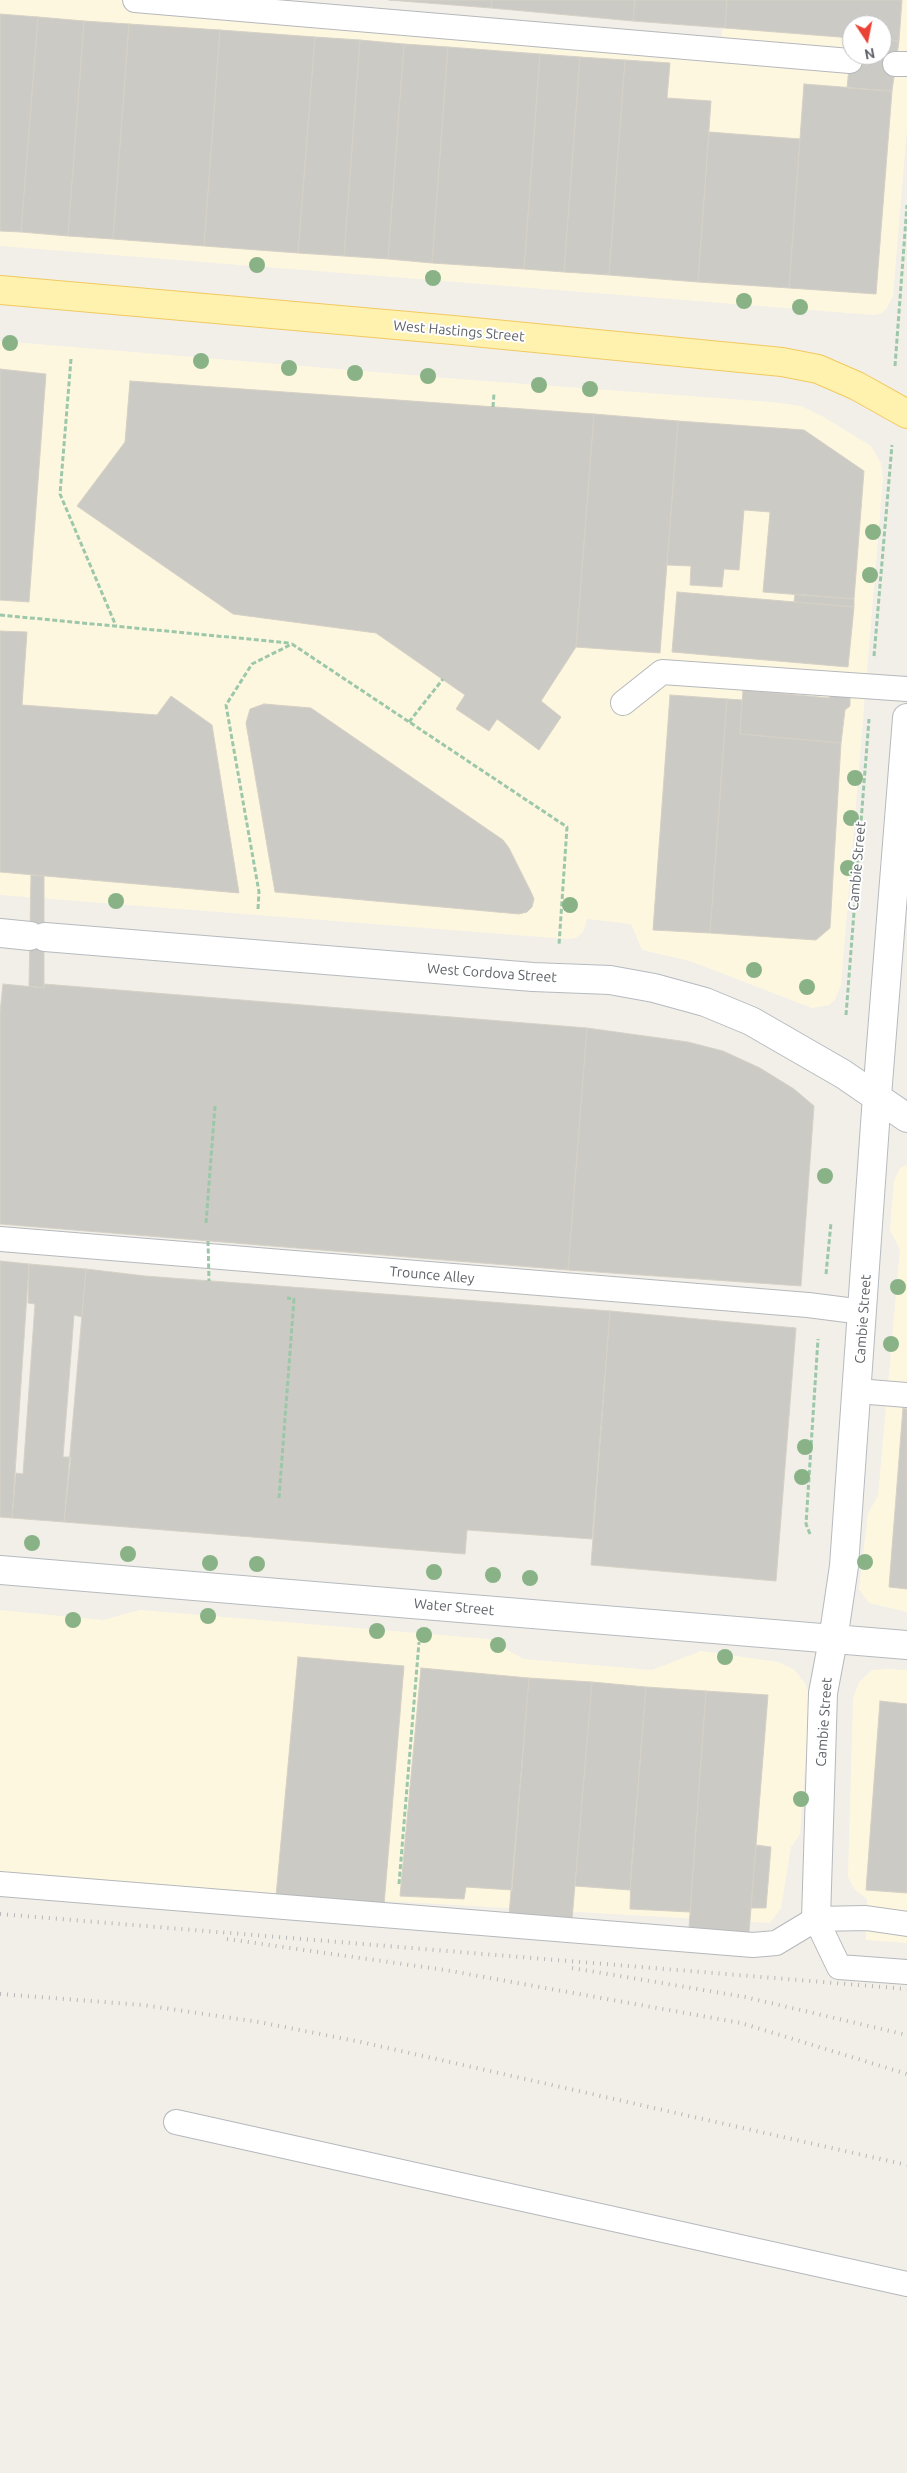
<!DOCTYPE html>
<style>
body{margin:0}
#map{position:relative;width:907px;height:2473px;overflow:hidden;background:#f1efe8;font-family:Ubuntu,sans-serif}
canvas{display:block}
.north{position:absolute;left:842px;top:15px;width:50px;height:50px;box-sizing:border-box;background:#fff;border:1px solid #bfc1c3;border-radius:50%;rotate:169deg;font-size:14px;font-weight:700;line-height:20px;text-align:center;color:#5f6368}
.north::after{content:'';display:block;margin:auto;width:18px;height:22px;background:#ea4335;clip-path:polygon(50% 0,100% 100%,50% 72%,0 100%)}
</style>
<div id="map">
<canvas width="907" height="2473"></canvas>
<div class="north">N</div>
</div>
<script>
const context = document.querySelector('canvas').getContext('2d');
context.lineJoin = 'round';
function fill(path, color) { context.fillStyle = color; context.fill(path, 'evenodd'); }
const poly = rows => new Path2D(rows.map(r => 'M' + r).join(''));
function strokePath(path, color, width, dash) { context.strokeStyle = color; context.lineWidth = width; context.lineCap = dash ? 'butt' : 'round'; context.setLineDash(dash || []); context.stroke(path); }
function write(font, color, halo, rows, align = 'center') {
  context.font = font + ' Ubuntu,sans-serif'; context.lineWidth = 4; context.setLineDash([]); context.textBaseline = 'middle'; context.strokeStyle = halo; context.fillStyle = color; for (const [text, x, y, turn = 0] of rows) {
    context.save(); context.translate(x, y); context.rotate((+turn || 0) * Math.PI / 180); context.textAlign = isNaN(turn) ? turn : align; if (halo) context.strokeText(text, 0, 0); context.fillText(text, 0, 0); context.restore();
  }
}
const commercial = poly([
 [0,0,223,0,721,50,724,0,907,0,907,128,893,296,887,308,882,313,874,315,0,246],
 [852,25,882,25,882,55,852,55],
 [0,341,471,380,772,402,801,406,822,416,871,446,881,463,883,478,841,985,835,1000,829,1005,812,1008,690,961,642,950,631,924,587,919,583,932,576,938,567,939,0,895],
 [907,1165,907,1612,869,1603,859,1589,868,1513,878,1496,900,1250,890,1230,894,1181,900,1168],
 [0,1610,103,1620,140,1610,489,1639,523,1659,652,1670,701,1651,778,1662,794,1669,806,1685,810,1699,800,1834,791,1847,781,1908,770,1923,0,1879],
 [888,1669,907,1670,907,1943,866,1940,867,1899,855,1890,848,1877,853,1699,859,1682,872,1670]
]);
const building = poly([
 [389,0,492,0,491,8,389,0],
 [492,0,635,0,633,21,491,8,492,0],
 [635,0,727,0,725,28,633,21,635,0],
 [727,0,902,0,899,41,882,40,882,25,852,25,852,38,725,28,727,0],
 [0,14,38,17,21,232,0,231,0,14],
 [38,17,84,21,68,236,21,232,38,17],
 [84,21,129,24,113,239,68,236,84,21],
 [129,24,220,30,204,246,113,239,129,24],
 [220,30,315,37,298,253,204,246,220,30],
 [315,37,360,40,344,256,298,253,315,37],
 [852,38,852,55,882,55,882,40,899,41,892,91,847,88,852,38],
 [360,40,404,44,388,259,344,256,360,40],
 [404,44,448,47,432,263,388,259,404,44],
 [448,47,540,54,524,269,432,263,448,47],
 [540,54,580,57,564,272,524,269,540,54],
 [580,57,625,60,609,275,564,272,580,57],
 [625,60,670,63,667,98,711,101,698,282,609,275,625,60],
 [804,84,892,91,876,294,789,288,804,84],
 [709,132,800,139,789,288,698,282,709,132],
 [0,369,46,374,29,602,0,600,0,369],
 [130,381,594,414,576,647,541,701,561,717,539,750,497,719,489,731,456,709,465,695,376,633,233,614,77,506,125,442,130,381],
 [594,414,678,421,660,653,576,647,594,414],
 [678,421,804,430,864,471,854,599,763,592,770,512,744,510,739,570,724,569,722,587,690,585,691,566,667,565,678,421],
 [677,592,854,607,848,667,672,652,677,592],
 [795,594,854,599,854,607,794,602,795,594],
 [0,631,27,632,22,705,157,715,171,696,212,725,239,893,0,872,0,631],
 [743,690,829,698,834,692,850,697,850,706,845,710,841,743,740,734,743,690],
 [670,695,727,699,710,933,653,930,670,695],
 [727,699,742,700,740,734,841,743,830,928,816,940,710,933,727,699],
 [264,704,311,708,503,840,509,848,531,892,534,899,532,907,527,912,519,914,275,892,246,723,250,709,264,704],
 [31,875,44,876,44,988,29,986,31,875],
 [3,984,44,988,44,984,587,1028,568,1270,0,1224,0,1013,3,984],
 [587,1028,688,1042,723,1051,760,1068,794,1089,814,1106,801,1286,568,1270,587,1028],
 [0,1261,29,1264,12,1518,0,1517,0,1261],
 [29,1264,86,1269,82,1317,74,1315,63,1457,71,1457,64,1522,12,1518,16,1473,23,1474,35,1304,28,1303,29,1264],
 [86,1269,145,1276,610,1311,592,1539,467,1530,465,1554,64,1522,86,1269],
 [610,1311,796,1328,776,1581,591,1565,610,1311],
 [903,1408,907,1409,907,1589,889,1587,903,1408],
 [298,1657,404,1666,384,1905,276,1896,298,1657],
 [421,1668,529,1678,512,1890,466,1887,464,1899,400,1896,421,1668],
 [529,1678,592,1682,572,1920,509,1915,529,1678],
 [592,1682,646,1687,630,1890,575,1886,592,1682],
 [646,1687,706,1691,690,1912,630,1909,631,1871,646,1687],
 [706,1691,768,1695,749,1933,689,1928,706,1691],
 [880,1701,907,1704,907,1893,866,1890,880,1701],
 [756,1845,771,1847,766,1908,751,1908,756,1845]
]);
const path = poly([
 [71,359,60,494,116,626],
 [895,366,907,205],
 [493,407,494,393],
 [0,615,290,643],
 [874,656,892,445],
 [409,722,443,679],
 [258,909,259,892,226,705,252,664,292,644,567,827,559,945],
 [846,1015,869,719],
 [206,1223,215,1106],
 [826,1274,831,1223],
 [279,1498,294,1299,287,1298],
 [810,1534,806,1524,818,1339],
 [399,1884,419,1642]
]);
const service = poly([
 [135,0,850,61],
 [895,64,907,64],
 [623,703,662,672,907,689],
 [0,1239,808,1305,863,1312],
 [857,1391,907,1395],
 [0,1884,753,1945,776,1943,816,1919,866,1918,907,1924],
 [816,1919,839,1967,907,1972],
 [176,2122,907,2284]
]);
const minor = poly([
 [816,1919,823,1693,833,1640]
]);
const secondary = poly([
 [0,933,30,936],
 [45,937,533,977,610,980,654,988,705,1002,751,1021,843,1074,907,1118],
 [0,1570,907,1645],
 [833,1640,844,1566,877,1096,907,718]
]);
const primary = poly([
 [0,290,453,330,782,362,818,369,857,386,907,414]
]);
const rail = poly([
 [0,1914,907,1989],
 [227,1939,445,1970,741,2023,907,2074],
 [572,1968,745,1997,907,2035],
 [0,1994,143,2005,259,2022,361,2042,907,2165]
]);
const pathBridge = poly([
 [208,1241,209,1281]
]);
const trees = [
 [257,265],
 [433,278],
 [744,301],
 [800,307],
 [10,343],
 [201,361],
 [289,368],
 [355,373],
 [428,376],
 [539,385],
 [590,389],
 [873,532],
 [870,575],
 [855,778],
 [851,818],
 [848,868],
 [116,901],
 [570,905],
 [754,970],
 [807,987],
 [825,1176],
 [898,1287],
 [891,1344],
 [805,1447],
 [802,1477],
 [32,1543],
 [128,1554],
 [865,1562],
 [210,1563],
 [257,1564],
 [434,1572],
 [493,1575],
 [530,1578],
 [208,1616],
 [73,1620],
 [377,1631],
 [424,1635],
 [498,1645],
 [725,1657],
 [801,1799]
];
const streetNames = [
 ["West Hastings Street",459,331,5],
 ["Cambie Street",857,866,-85],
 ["West Cordova Street",492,973,4],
 ["Trounce Alley",432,1275,5],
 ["Cambie Street",863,1319,-86],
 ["Water Street",454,1607,5],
 ["Cambie Street",824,1722,-86]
];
fill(commercial, '#fef7e0');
fill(building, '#cccac5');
strokePath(building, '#d6d1c6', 1);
strokePath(service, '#b5b8bc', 26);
strokePath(minor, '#b5b8bc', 30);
strokePath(secondary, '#b6babf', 30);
strokePath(primary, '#f2c960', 30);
strokePath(path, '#9cc7a9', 3, [5, 2.5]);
strokePath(service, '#fff', 24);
strokePath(minor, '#fff', 28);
strokePath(secondary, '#fff', 28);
strokePath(primary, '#fff2af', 28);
strokePath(rail, '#b6b7b8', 4, [1, 6]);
strokePath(pathBridge, '#9cc7a9', 3, [5, 2.5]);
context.fillStyle = '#89b387';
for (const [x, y] of trees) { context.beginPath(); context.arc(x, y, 8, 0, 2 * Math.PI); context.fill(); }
write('14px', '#5f6368', '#fff', streetNames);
</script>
